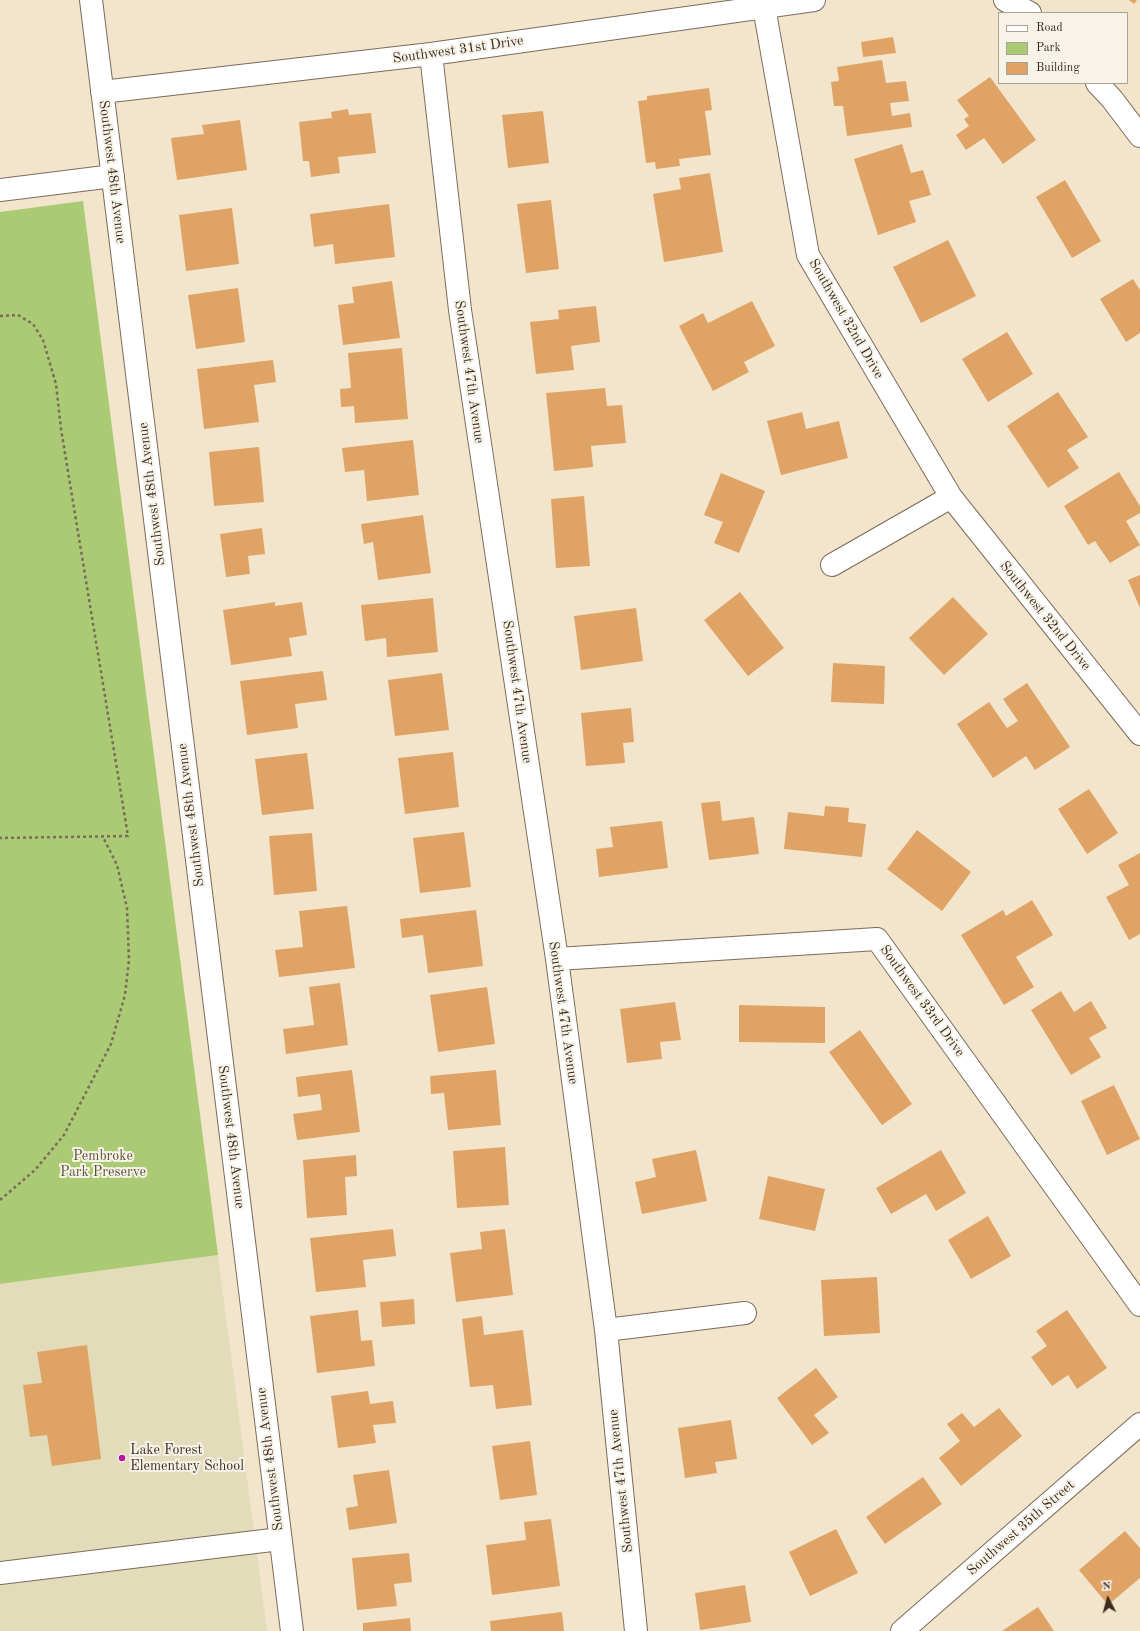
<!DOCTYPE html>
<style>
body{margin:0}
#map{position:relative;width:1140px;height:1631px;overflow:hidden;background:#f2e5cc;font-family:"Old Standard TT",serif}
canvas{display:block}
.legend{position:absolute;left:998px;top:12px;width:130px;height:72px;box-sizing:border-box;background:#f7f3e8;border:1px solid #aca397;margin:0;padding:5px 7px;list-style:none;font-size:12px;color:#3b2a1e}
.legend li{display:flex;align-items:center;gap:8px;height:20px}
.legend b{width:20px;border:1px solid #aca397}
.north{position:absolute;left:1088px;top:1579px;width:40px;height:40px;-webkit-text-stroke:3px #f7f3e8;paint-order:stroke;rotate:354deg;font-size:11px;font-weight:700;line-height:16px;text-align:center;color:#3b2a1e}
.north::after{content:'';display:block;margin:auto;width:14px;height:18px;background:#3b2a1e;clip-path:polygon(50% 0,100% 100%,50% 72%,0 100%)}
</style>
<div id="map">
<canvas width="1140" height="1631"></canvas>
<ul class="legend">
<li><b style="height:5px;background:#fff"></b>Road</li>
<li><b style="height:11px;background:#aacb74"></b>Park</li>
<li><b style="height:11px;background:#dfa465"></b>Building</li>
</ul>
<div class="north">N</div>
</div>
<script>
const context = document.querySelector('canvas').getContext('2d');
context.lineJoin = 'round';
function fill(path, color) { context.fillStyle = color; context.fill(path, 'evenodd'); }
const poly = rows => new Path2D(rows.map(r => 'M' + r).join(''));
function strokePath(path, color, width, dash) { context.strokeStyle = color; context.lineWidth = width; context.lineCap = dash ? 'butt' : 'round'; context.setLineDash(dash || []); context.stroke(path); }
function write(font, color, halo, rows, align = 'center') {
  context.font = font + ' "Old Standard TT",serif'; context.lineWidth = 4; context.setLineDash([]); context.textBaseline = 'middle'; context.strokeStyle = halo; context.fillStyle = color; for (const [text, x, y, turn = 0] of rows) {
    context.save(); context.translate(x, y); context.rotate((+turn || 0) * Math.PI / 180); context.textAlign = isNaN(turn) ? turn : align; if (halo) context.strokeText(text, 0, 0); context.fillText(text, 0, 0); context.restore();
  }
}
const built = poly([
 [218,1255,267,1631,0,1631,0,1284]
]);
const green = poly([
 [83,201,218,1255,0,1284,0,212]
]);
const building = poly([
 [1129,0,1137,0,1134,4],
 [893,37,896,53,863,57,861,42],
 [882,60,886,83,906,81,909,101,890,103,892,116,910,113,912,127,847,136,843,106,834,106,831,82,839,81,837,67],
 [990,77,1036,140,1003,164,984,138,966,150,956,135,969,126,964,119,969,116,957,100],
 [709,88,712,110,705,111,711,155,679,159,680,166,656,169,655,162,646,163,638,101,647,100,647,96],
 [348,109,349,115,371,113,376,153,338,157,340,173,311,177,309,161,303,161,299,122,332,118,331,112],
 [543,111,549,163,508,168,502,115],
 [240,120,247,170,177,180,171,138,204,134,202,125],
 [902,144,911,173,923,170,931,195,909,201,916,222,878,235,854,159],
 [710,173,723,252,664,262,653,194,681,189,679,178],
 [1065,180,1101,241,1072,258,1036,197],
 [551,200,559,269,526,273,517,204],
 [389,204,395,257,335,264,333,244,314,247,310,214],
 [232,208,239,264,186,271,179,215],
 [948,240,976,296,921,323,893,267],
 [1133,279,1140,290,1140,333,1126,342,1100,299],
 [392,281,400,338,343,345,338,305,354,303,352,287],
 [238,288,245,342,196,349,188,295],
 [752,301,775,346,744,362,749,372,713,391,679,326,703,313,708,323],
 [596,306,600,342,571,346,574,370,536,374,530,322,559,319,558,310],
 [1007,332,1033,374,988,402,962,359],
 [402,348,408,419,355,423,354,406,341,407,340,389,351,388,348,353],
 [273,360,276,382,254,385,259,422,204,429,197,369],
 [605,388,607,406,622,405,626,443,591,446,593,467,554,471,546,393],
 [1058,392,1088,437,1067,450,1079,468,1048,488,1007,426],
 [802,412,806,429,839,421,848,458,781,475,767,421],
 [413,440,419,495,367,501,364,470,345,472,342,448],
 [259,447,264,502,214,506,209,452],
 [1119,472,1140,506,1140,513,1126,521,1140,545,1110,563,1095,541,1088,545,1064,506],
 [721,473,765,491,739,553,714,543,723,522,704,515],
 [584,496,590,566,556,568,551,499],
 [423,515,431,573,378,580,373,542,364,544,361,524],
 [262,528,265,554,248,556,250,574,226,577,220,534],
 [1140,575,1140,608,1128,580],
 [740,592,784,648,748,676,704,620],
 [953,597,988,634,944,675,909,638],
 [433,598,438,652,387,657,386,638,365,641,361,605],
 [275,602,275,606,302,602,307,635,289,638,292,656,231,665,223,610],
 [636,608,643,661,581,670,574,616],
 [833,663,885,666,884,704,831,702],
 [323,671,327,700,295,704,298,728,247,735,240,681],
 [442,673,449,730,395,736,388,680],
 [1027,683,1070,747,1035,770,1026,756,993,778,957,724,989,702,1007,728,1018,721,1003,699],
 [631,708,634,742,623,743,625,763,586,766,581,713],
 [453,752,459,807,405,814,398,758],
 [307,753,314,809,262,815,255,759],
 [1089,789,1118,833,1087,854,1058,809],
 [720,801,722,821,754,817,759,854,709,860,701,803],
 [825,806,849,808,848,822,866,824,862,857,784,849,788,812,824,816],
 [662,821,668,868,599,877,596,849,613,847,610,827],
 [917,830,971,872,942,911,887,869],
 [464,832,471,887,420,893,413,838],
 [312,833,317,891,274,895,269,836],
 [1140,853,1140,934,1129,940,1106,897,1129,885,1118,865],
 [1032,900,1053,935,1016,957,1034,987,1004,1005,961,935,1003,910,1006,916],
 [347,906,355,968,279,977,275,950,303,947,299,911],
 [476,910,483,966,428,973,423,935,402,938,400,919],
 [340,983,348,1045,286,1054,283,1029,314,1025,309,987],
 [487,987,495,1044,438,1052,430,995],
 [1061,991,1074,1012,1091,1001,1107,1028,1089,1038,1101,1057,1071,1075,1031,1010],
 [675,1002,681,1040,660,1042,662,1059,627,1063,620,1009],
 [739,1005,825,1007,825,1043,739,1042],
 [860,1030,912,1104,882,1125,829,1052],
 [352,1070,360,1132,297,1140,293,1114,322,1110,320,1094,298,1097,296,1077],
 [496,1070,501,1125,448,1130,444,1093,431,1094,430,1076],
 [1114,1085,1140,1139,1107,1155,1081,1101],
 [505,1147,509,1205,457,1208,453,1151],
 [696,1150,707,1201,642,1214,635,1182,656,1177,652,1159],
 [941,1150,966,1193,936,1211,926,1194,891,1214,876,1188],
 [356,1155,357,1176,345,1177,347,1215,307,1218,303,1160],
 [768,1176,825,1189,815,1231,759,1219],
 [988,1216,1011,1256,971,1279,948,1240],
 [393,1229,396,1256,363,1260,366,1287,316,1292,310,1238],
 [505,1229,513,1295,456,1302,450,1253,482,1249,480,1232],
 [877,1277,880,1333,824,1336,821,1280],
 [414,1299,415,1324,382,1327,380,1302],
 [358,1310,361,1341,372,1340,375,1366,317,1373,310,1316],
 [1067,1310,1107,1368,1077,1389,1068,1375,1052,1386,1031,1357,1047,1346,1036,1331],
 [482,1316,484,1335,523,1330,532,1405,496,1409,493,1385,470,1387,462,1319],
 [87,1345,101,1459,52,1466,47,1435,30,1437,23,1385,42,1383,37,1352],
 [816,1368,838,1397,814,1415,829,1433,812,1445,777,1398],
 [368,1391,370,1404,393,1401,396,1423,373,1425,376,1443,338,1448,331,1396],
 [999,1408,1022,1436,961,1486,939,1458,960,1441,947,1424,962,1413,974,1427],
 [731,1420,737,1459,715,1462,717,1473,685,1478,678,1428],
 [530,1441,537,1495,500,1500,492,1446],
 [389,1470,397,1523,349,1530,346,1508,358,1506,353,1475],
 [923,1477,942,1504,885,1544,866,1517],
 [551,1519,560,1586,492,1595,486,1545,526,1540,524,1522],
 [836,1529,858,1573,810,1596,789,1552],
 [1125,1531,1140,1548,1140,1578,1108,1605,1079,1570],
 [409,1553,412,1582,394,1584,397,1606,357,1610,352,1558],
 [745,1585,751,1622,700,1630,695,1593],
 [1038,1607,1054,1631,1002,1631],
 [562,1612,564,1631,491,1631,490,1621],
 [410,1618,411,1631,363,1631,363,1623]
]);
const path = poly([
 [0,316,18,315,33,324,43,340,56,384,61,429,128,836,0,838],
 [0,1200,35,1170,64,1135,111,1044,125,995,129,960,127,908,117,865,103,837]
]);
const minor = poly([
 [91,0,292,1631],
 [1005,0,1030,13],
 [764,7,808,255,951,497,1140,734],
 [431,54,460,310,557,959,606,1330,636,1631],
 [1097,83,1112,99,1140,136],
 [102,92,431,54,814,0],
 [0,190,113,176],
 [832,565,951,497],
 [557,959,877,939,1140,1305],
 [606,1330,745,1313],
 [0,1573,280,1539],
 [902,1631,1140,1424]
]);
const markers = [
 [122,1458,4,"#b5179e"]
];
const streetNames = [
 ["Southwest 31st Drive",458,50,-8],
 ["Southwest 48th Avenue",112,172,83],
 ["Southwest 32nd Drive",846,319,60],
 ["Southwest 47th Avenue",469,372,82],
 ["Southwest 48th Avenue",152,494,-97],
 ["Southwest 32nd Drive",1045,616,51],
 ["Southwest 47th Avenue",517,692,82],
 ["Southwest 48th Avenue",191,815,-97],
 ["Southwest 33rd Drive",922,1001,54],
 ["Southwest 47th Avenue",563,1013,82],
 ["Southwest 48th Avenue",231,1137,83],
 ["Southwest 48th Avenue",270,1459,-97],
 ["Southwest 47th Avenue",621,1481,-96],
 ["Southwest 35th Street",1021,1528,-41]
];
const parkNames = [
 ["Pembroke",103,1156],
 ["Park Preserve",103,1172]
];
const poiNames = [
 ["Lake Forest",130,1450],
 ["Elementary School",130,1466]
];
fill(built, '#e2dcba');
fill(green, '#aacb74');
fill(building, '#dfa465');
strokePath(minor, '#7b6b5b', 24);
strokePath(path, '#7b6b5b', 2.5, [3, 3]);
strokePath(minor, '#fff', 22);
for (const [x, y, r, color] of markers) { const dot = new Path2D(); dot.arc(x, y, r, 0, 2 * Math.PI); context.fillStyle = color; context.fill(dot); strokePath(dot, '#f7f3e8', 1.5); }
write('14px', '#3b2a1e', '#f7f3e8', streetNames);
write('14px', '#575234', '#f7f3e8', parkNames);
write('14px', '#3b2a1e', '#f7f3e8', poiNames, 'left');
</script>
